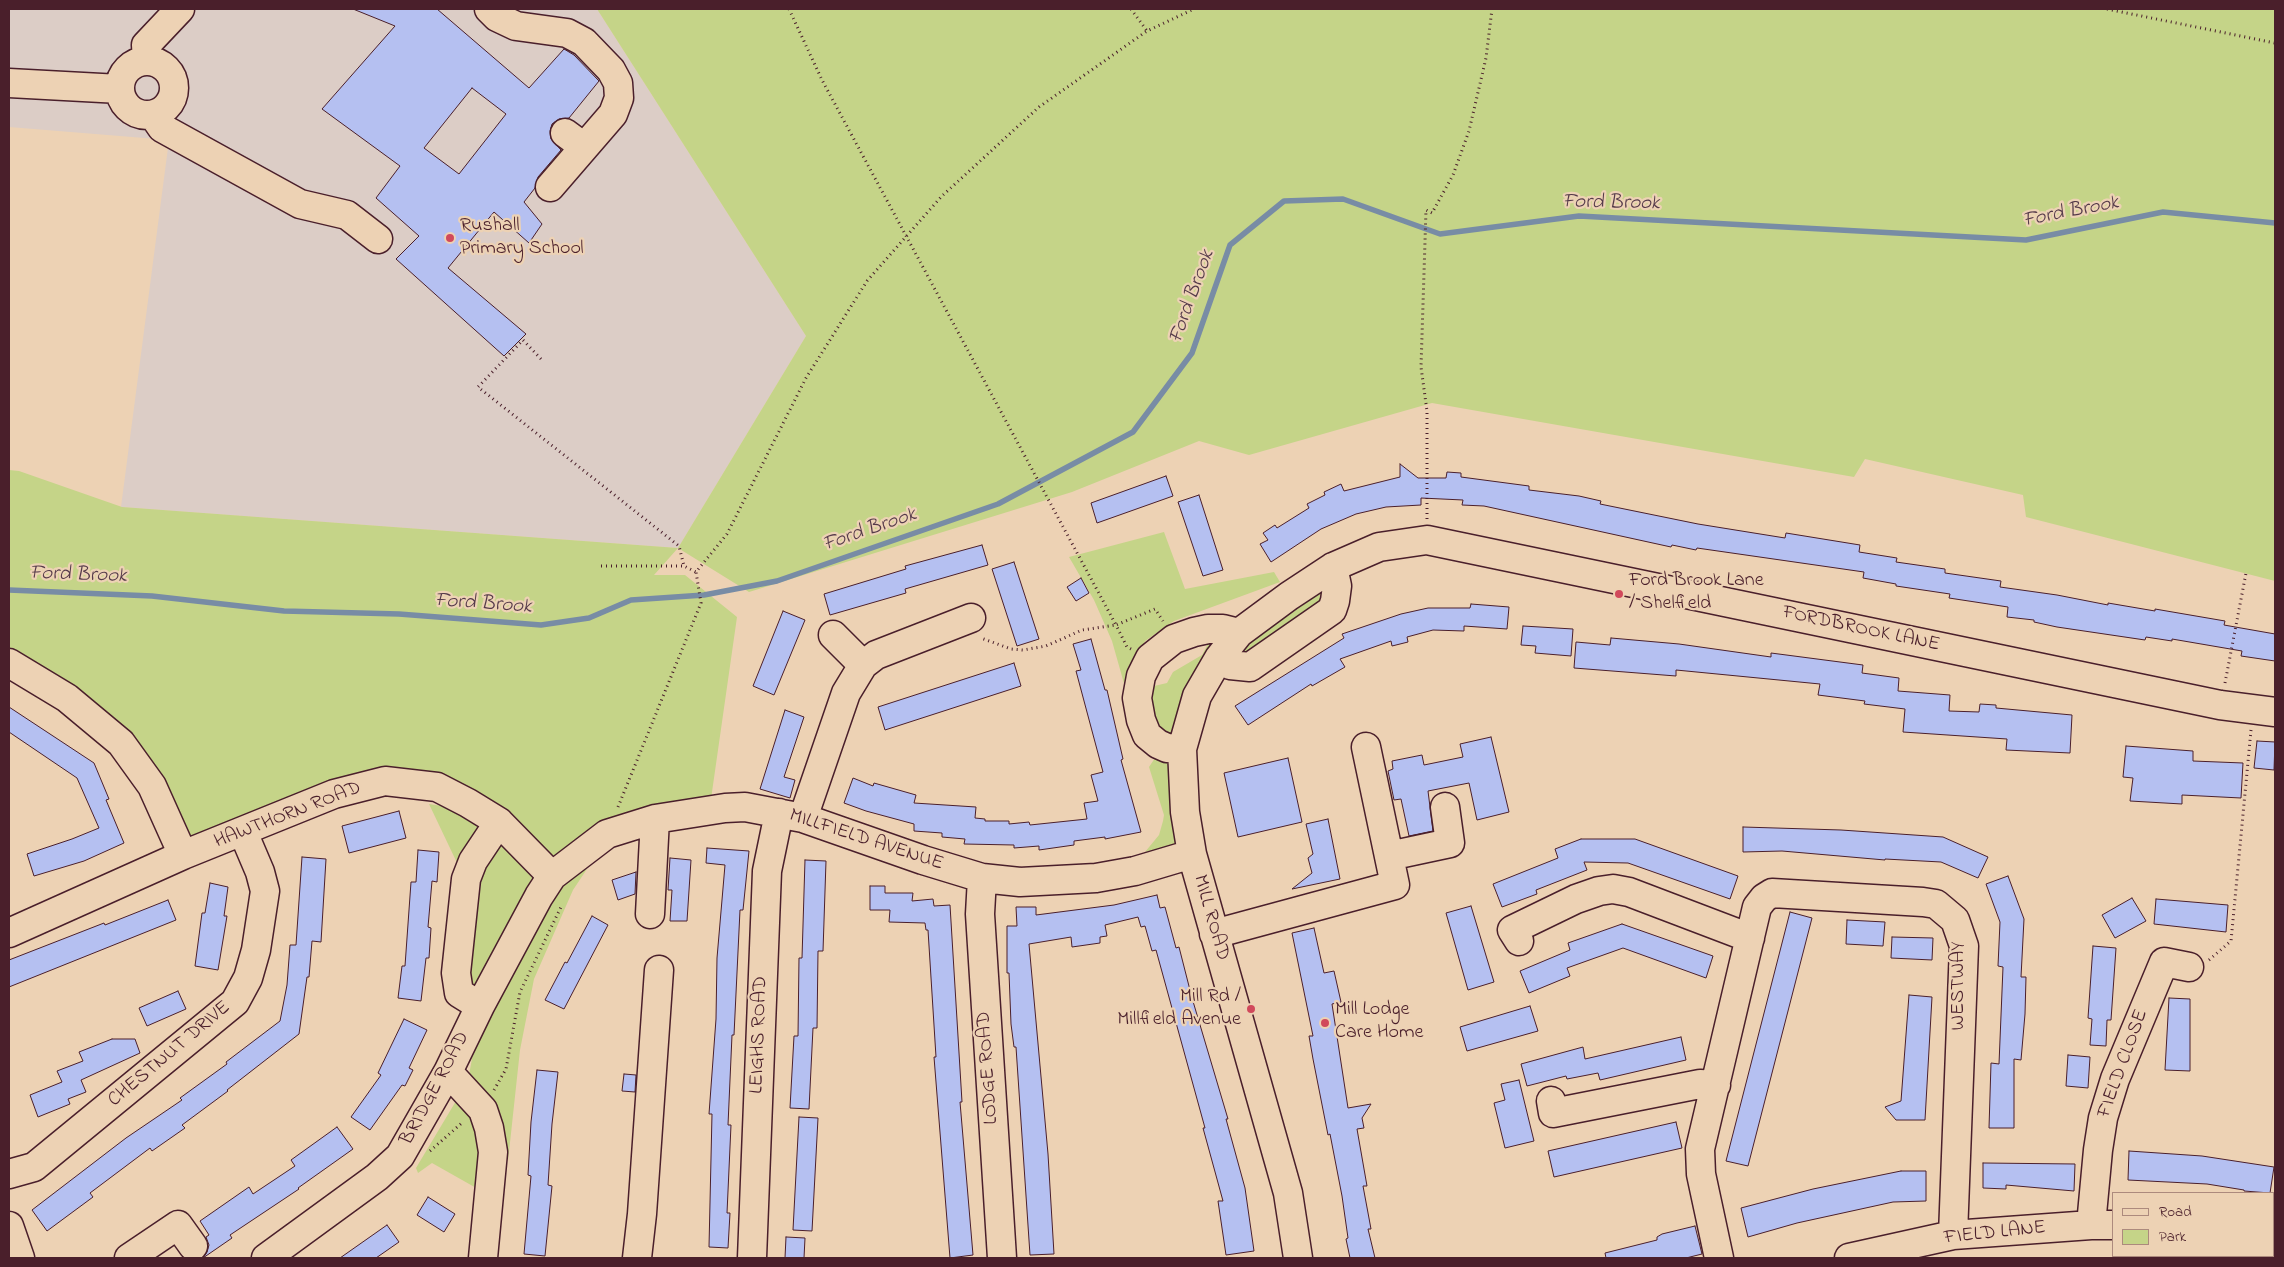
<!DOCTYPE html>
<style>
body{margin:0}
#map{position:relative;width:2284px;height:1267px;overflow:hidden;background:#edd2b4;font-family:"Indie Flower",sans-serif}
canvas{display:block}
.frame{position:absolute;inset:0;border:10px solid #4a1f2b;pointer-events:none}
.legend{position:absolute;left:2112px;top:1192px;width:162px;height:65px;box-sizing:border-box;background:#edd2b4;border:1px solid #ac8a7d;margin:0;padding:6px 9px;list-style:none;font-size:15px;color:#4a1f2b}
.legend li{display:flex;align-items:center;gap:10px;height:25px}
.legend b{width:25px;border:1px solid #ac8a7d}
</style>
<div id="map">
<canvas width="2284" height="1267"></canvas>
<div class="frame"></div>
<ul class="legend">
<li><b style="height:6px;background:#edd2b4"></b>Road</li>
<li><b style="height:14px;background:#c5d488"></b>Park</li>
</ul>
</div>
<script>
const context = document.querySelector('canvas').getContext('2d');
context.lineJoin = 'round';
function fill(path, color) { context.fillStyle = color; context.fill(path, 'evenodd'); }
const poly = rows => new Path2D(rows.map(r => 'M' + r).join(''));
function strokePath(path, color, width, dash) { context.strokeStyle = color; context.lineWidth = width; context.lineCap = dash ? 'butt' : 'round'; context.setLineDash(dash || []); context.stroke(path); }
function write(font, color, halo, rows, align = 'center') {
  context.font = font + ' "Indie Flower",sans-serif'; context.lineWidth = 4.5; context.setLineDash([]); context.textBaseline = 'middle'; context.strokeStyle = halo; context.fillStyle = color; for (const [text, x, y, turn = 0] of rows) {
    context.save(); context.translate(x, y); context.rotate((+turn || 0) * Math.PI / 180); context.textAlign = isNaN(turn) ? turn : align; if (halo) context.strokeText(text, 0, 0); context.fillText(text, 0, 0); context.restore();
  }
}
const built = poly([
 [9,9,597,9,806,336,678,548,121,507,169,140,9,127]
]);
const green = poly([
 [597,9,2275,9,2275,581,2026,517,2023,495,1865,459,1854,477,1432,403,1249,455,1199,441,1072,492,749,592,678,548,654,575,685,575,737,617,711,799,555,857,544,855,401,773,190,842,162,778,9,651,9,470,19,471,122,507,678,548,806,336],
 [1164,532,1185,589,1274,572,1280,582,1174,621,1145,641,1125,687,1112,641,1094,600,1069,557],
 [1324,590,1328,604,1246,663,1237,652],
 [1209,642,1217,643,1172,735,1156,732,1147,692,1154,686,1167,683,1173,672,1202,655],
 [1163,756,1172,763,1178,835,1174,845,1145,852,1159,835,1163,821,1164,815,1149,767,1155,758],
 [429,804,469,810,482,828,459,867],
 [495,837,534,874,478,991,464,985,472,879],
 [587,869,573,890,534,979,520,1050,508,1161,494,1115,469,1075,473,1053,515,965,565,879],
 [456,1101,465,1104,481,1134,478,1189,432,1163,418,1173,416,1168]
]);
const stream = poly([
 [9,590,152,596,284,611,399,614,541,625,589,618,631,600,704,595,777,581,998,504,1133,432,1192,353,1230,245,1284,201,1343,199,1440,234,1579,216,2026,240,2163,212,2275,223]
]);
const building = poly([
 [353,9,437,9,529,88,564,49,574,55,599,81,569,118,559,119,552,124,550,131,551,139,561,150,538,177,535,188,524,202,542,224,529,243,494,212,448,268,526,334,504,356,396,259,419,236,376,198,400,166,322,109,395,26,353,9],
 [472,88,506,114,459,174,424,148,472,88],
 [1400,464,1418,478,1446,478,1447,472,1461,473,1461,477,1529,486,1529,490,1579,496,1601,501,1600,504,1698,524,1785,538,1786,533,1860,545,1859,552,1897,558,1896,562,1945,569,1945,573,2001,581,2000,587,2057,595,2108,605,2108,603,2155,611,2155,609,2225,621,2224,625,2275,634,2275,661,2241,656,2242,651,2172,639,2172,641,2146,637,2145,640,2057,627,2034,622,2034,620,2007,617,2008,607,1949,598,1950,594,1896,586,1896,584,1863,578,1864,572,1697,548,1696,550,1672,545,1671,547,1484,506,1462,505,1463,500,1421,498,1421,505,1386,507,1356,514,1321,529,1271,562,1260,544,1268,540,1263,533,1275,525,1277,528,1309,508,1307,504,1325,495,1324,492,1341,484,1344,491,1400,477,1400,464],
 [1166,476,1173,496,1097,523,1091,503,1166,476],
 [1199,495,1223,570,1203,576,1178,502,1199,495],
 [982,545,988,565,905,589,906,593,830,615,824,594,906,569,905,566,982,545],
 [1014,562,1039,639,1017,646,992,569,1014,562],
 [1081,578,1089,593,1076,601,1067,587,1081,578],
 [1471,604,1509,607,1507,629,1464,626,1464,631,1433,630,1407,637,1408,642,1392,646,1391,641,1340,659,1345,667,1312,686,1311,684,1248,725,1235,706,1344,638,1342,634,1401,614,1428,608,1470,608,1471,604],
 [783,611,805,620,774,695,753,686,783,611],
 [1523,626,1573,629,1571,656,1535,653,1536,646,1521,645,1523,626],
 [1611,638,1679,644,1771,657,1771,653,1863,665,1862,673,1899,678,1898,691,1950,695,1949,711,1979,712,1980,704,1996,705,1996,708,2072,715,2070,753,2006,750,2007,739,1903,732,1905,709,1864,704,1865,701,1818,695,1820,684,1676,670,1676,676,1574,668,1576,642,1610,645,1611,638],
 [1091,639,1105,690,1107,690,1123,759,1121,760,1141,832,1105,839,1105,837,1074,841,1074,845,1039,850,1039,846,1014,848,1014,845,964,844,965,839,942,837,942,833,914,831,914,824,866,811,844,803,853,778,873,786,874,783,916,795,914,803,976,807,975,818,985,819,985,821,1009,821,1009,824,1029,822,1030,825,1087,819,1084,803,1098,801,1091,775,1103,772,1076,671,1081,670,1073,644,1091,639],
 [1014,663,1021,686,885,730,878,707,1014,663],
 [9,707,94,763,109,799,106,800,124,843,84,861,34,876,27,854,72,839,99,828,77,778,9,732,9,707],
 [785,710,804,717,784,777,795,780,790,798,760,789,785,710],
 [1491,737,1509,812,1477,820,1469,783,1428,791,1433,831,1409,836,1401,799,1394,800,1388,771,1393,769,1392,761,1422,755,1424,765,1463,757,1460,744,1491,737],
 [2257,741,2275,742,2274,770,2254,768,2257,741],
 [2126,746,2193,751,2193,761,2243,763,2241,798,2182,795,2182,804,2130,801,2133,778,2123,777,2126,746],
 [1288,758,1302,822,1238,837,1224,773,1288,758],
 [399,811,406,838,349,853,342,826,399,811],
 [1328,819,1340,879,1292,889,1312,873,1308,858,1313,854,1306,824,1328,819],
 [1743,827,1841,830,1943,837,1988,857,1978,878,1941,862,1885,859,1885,860,1782,851,1743,852,1743,827],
 [1581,839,1635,839,1738,876,1730,899,1628,863,1584,862,1587,870,1536,890,1537,894,1502,907,1493,884,1558,858,1555,849,1581,839],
 [707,848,749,851,743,910,740,910,734,1035,732,1035,728,1125,731,1125,727,1213,730,1213,728,1248,709,1247,712,1114,709,1114,716,1019,717,958,725,865,706,863,707,848],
 [418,850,439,852,437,882,432,881,428,927,431,928,429,958,426,958,421,1001,398,998,402,966,405,966,411,882,416,882,418,850],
 [302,857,326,859,321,942,312,941,309,977,307,977,299,1034,227,1090,228,1091,182,1125,185,1128,152,1151,150,1148,90,1193,93,1197,47,1231,32,1210,126,1138,182,1100,180,1098,227,1064,226,1062,280,1021,287,985,290,945,296,945,302,857],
 [670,858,691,860,687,921,670,921,672,890,668,890,670,858],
 [805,860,826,861,823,951,818,951,817,1028,813,1028,809,1109,790,1108,794,1036,798,1036,799,958,802,958,805,860],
 [636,872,635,894,618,900,612,880,636,872],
 [2008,876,2024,919,2021,977,2026,977,2025,1014,2021,1060,2014,1059,2014,1128,1989,1128,1991,1063,1999,1064,2003,967,1998,966,2000,922,1986,884,2008,876],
 [210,883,228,887,224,916,227,916,218,970,195,966,202,913,205,913,210,883],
 [870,886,885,886,885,893,913,893,912,901,933,899,934,906,950,905,962,1102,960,1102,973,1255,950,1258,934,1057,936,1057,928,930,926,930,925,923,889,922,890,910,870,910,870,886],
 [1157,895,1160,908,1165,907,1176,948,1179,947,1192,998,1228,1119,1226,1119,1245,1188,1254,1251,1226,1255,1218,1201,1223,1201,1203,1128,1205,1128,1156,950,1152,951,1145,926,1141,927,1138,917,1105,925,1107,936,1100,937,1100,943,1072,947,1071,937,1029,944,1048,1154,1054,1254,1030,1255,1016,1047,1014,1047,1011,1024,1009,973,1007,973,1007,926,1017,926,1016,907,1036,907,1036,915,1114,905,1157,895],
 [2132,898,2146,921,2115,938,2102,915,2132,898],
 [2156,899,2228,905,2226,932,2154,924,2156,899],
 [168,900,176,920,9,987,9,960,104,923,105,925,168,900],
 [1471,906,1494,982,1468,990,1446,913,1471,906],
 [1790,912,1812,918,1748,1166,1726,1161,1790,912],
 [592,916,608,925,564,1009,545,1000,565,962,567,963,592,916],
 [1847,920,1885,922,1883,946,1846,944,1847,920],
 [1622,924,1713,956,1706,978,1623,948,1567,968,1570,976,1529,993,1520,971,1570,950,1568,943,1622,924],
 [1314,928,1324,973,1334,971,1341,1002,1332,1004,1348,1108,1371,1104,1362,1118,1364,1128,1357,1129,1367,1186,1363,1186,1371,1229,1368,1229,1375,1258,1350,1258,1346,1239,1348,1238,1342,1196,1330,1134,1328,1135,1313,1059,1309,1036,1313,1036,1292,933,1314,928],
 [1892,937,1933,938,1932,960,1891,958,1892,937],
 [2093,946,2116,948,2111,1020,2107,1020,2106,1046,2090,1045,2092,1019,2088,1018,2093,946],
 [178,991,186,1009,147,1026,139,1008,178,991],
 [1909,995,1932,997,1925,1120,1896,1120,1885,1107,1901,1101,1909,995],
 [2169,998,2190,999,2190,1071,2165,1070,2169,998],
 [1530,1006,1538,1031,1467,1051,1460,1027,1530,1006],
 [404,1019,427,1030,409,1068,413,1070,405,1086,402,1085,370,1130,351,1117,381,1075,378,1073,404,1019],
 [1681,1037,1686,1060,1600,1080,1598,1073,1567,1079,1566,1076,1527,1086,1521,1064,1583,1047,1585,1059,1681,1037],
 [112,1039,135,1039,140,1053,81,1080,86,1092,68,1099,70,1104,38,1117,30,1095,62,1082,57,1071,83,1061,79,1052,112,1039],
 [2068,1055,2090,1057,2088,1088,2066,1086,2068,1055],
 [537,1070,558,1072,552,1124,548,1185,552,1186,545,1256,524,1254,531,1176,528,1175,531,1122,537,1070],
 [624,1074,636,1075,635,1092,622,1091,624,1074],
 [1519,1080,1534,1141,1505,1148,1494,1103,1505,1100,1501,1084,1519,1080],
 [799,1117,818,1118,812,1231,793,1230,799,1117],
 [1676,1122,1682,1148,1554,1177,1548,1151,1676,1122],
 [337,1127,353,1149,298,1188,299,1189,230,1235,232,1238,203,1258,207,1252,209,1245,206,1237,209,1235,200,1221,249,1187,253,1194,295,1166,291,1160,337,1127],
 [2129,1151,2202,1156,2274,1167,2270,1193,2244,1191,2244,1190,2207,1184,2128,1180,2129,1151],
 [1983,1163,2075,1164,2074,1191,2006,1185,2006,1189,1983,1188,1983,1163],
 [1901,1171,1926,1171,1926,1201,1893,1202,1797,1223,1748,1237,1741,1208,1813,1189,1901,1171],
 [428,1197,455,1214,444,1232,417,1215,428,1197],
 [387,1225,399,1242,376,1258,340,1258,387,1225],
 [1695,1226,1702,1254,1686,1258,1606,1258,1605,1253,1657,1240,1657,1237,1662,1234,1695,1226],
 [786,1237,805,1238,804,1258,785,1258,786,1237]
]);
const path = poly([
 [789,9,822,80,1116,625,1082,630,1046,646,1023,650,1011,649,981,638],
 [1131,9,1147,31],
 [2107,9,2275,43],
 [541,359,523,340,478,387,679,546,684,566,696,572],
 [1427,519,1427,411,1421,367,1426,210,1432,213,1453,175,1469,131,1486,58,1492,9],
 [601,566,684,566],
 [1131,649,1127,647,1116,625,1155,609,1163,621],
 [2225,683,2246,573],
 [618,807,701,603,696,572,727,534,806,378,867,281,942,196,1039,107,1147,31,1194,9],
 [2209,960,2231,941,2251,730],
 [494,1090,506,1069,520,992,562,905],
 [430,1151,463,1122]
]);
const minor = poly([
 [489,9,497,17,516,26,567,33,584,42,611,70,618,83,619,98,613,114,550,187],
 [147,60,146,45,180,9],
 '120 88a27 27 0 1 1 54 0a27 27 0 1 1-54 0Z',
 [9,83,120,89],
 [153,115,162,128,300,204,347,215,378,239],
 [565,133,584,147],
 [833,635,863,665],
 [1219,658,1230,665,1250,667,1332,610,1335,601,1337,586,1333,567],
 [9,663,67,698,121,743,152,786,183,855],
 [1182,749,1167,748,1158,744,1147,735,1141,720,1137,698,1141,676,1150,658,1174,639,1194,632,1208,629,1223,629,1239,633],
 [803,818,846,693,863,665,876,655,971,618],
 [1389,856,1450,843,1445,807],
 [982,878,980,914,1002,1258],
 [650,914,655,819],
 [9,933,183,855,334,794,385,781,437,787,468,803,499,822,552,876],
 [1214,934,1395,885,1366,747],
 [1519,941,1512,930,1576,899,1599,891,1613,889,1629,892,1750,938],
 [480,1006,459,993,456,973,466,879,473,861,499,822],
 [448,1072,483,1110,489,1128,493,1152,483,1258],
 [1551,1101,1553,1113,1700,1084,1716,1085],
 [9,1174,34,1167,235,1002,248,978,256,950,265,891,260,872,243,832],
 [2091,1225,2098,1150,2103,1118,2115,1079,2164,962,2189,967],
 [9,1226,20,1258],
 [2273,1233,2275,1233],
 [129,1258,178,1225,193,1246],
 [266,1258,377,1177,400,1156,448,1072,480,1006,539,896,552,876,607,834,655,819,725,808,745,807,803,818,923,860,982,878,1020,882,1096,878,1135,871,1192,854],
 [637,1258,642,1214,659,970],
 [752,1258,767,871,779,813],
 [1298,1258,1288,1193,1192,854,1185,812,1182,749,1197,696,1219,658,1239,633,1289,596,1333,567,1379,547,1427,540,2220,705,2275,712],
 [1719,1258,1701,1174,1700,1149,1757,907,1764,898,1772,893,1923,902,1936,904,1955,920,1964,946,1953,1235],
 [1849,1258,1953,1235,2091,1225,2113,1225],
 [2183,1258,2183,1256]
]);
const markers = [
 [450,238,5,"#d1495b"],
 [1619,594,5,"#d1495b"],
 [1251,1009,5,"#d1495b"],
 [1325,1023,5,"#d1495b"]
];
const poiNames = [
 ["Rushall",460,227],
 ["Primary School",460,250],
 ["Ford Brook Lane",1629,582],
 ["/ Shelfield",1629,605],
 ["Mill Rd /",1241,998,"right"],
 ["Millfield Avenue",1241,1021,"right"],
 ["Mill Lodge",1335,1011],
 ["Care Home",1335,1034]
];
const streetNames = [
 ["FORDBROOK LANE",1861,630,12],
 ["HAWTHORN ROAD",288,816,-21],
 ["MILLFIELD AVENUE",866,841,18],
 ["MILL ROAD",1210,918,74],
 ["WESTWAY",1960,986,-90],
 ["LEIGHS ROAD",760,1035,-88],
 ["CHESTNUT DRIVE",170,1055,-40],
 ["FIELD CLOSE",2124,1064,-70],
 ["LODGE ROAD",989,1068,-94],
 ["BRIDGE ROAD",436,1089,-62],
 ["FIELD LANE",1995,1234,-6]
];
const waterNames = [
 ["Ford Brook",1611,204,1],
 ["Ford Brook",2071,213,-11],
 ["Ford Brook",1193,297,-70],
 ["Ford Brook",870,531,-19],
 ["Ford Brook",78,576,2],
 ["Ford Brook",483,605,4]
];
fill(built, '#dccdc6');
fill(green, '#c5d488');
strokePath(stream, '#788ca5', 5.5);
fill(building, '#b5c0f1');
strokePath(building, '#4a1f2b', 1);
strokePath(minor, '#4a1f2b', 31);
strokePath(path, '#4a1f2b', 3, [1, 4]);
strokePath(minor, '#edd2b4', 28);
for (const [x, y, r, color] of markers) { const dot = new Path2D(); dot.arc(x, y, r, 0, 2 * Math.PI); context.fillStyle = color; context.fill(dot); strokePath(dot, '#edd2b4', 2); }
write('20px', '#4a1f2b', '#edd2b4', poiNames, 'left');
write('20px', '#4a1f2b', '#edd2b4', streetNames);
write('italic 21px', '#553a4a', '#edd2b4', waterNames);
</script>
